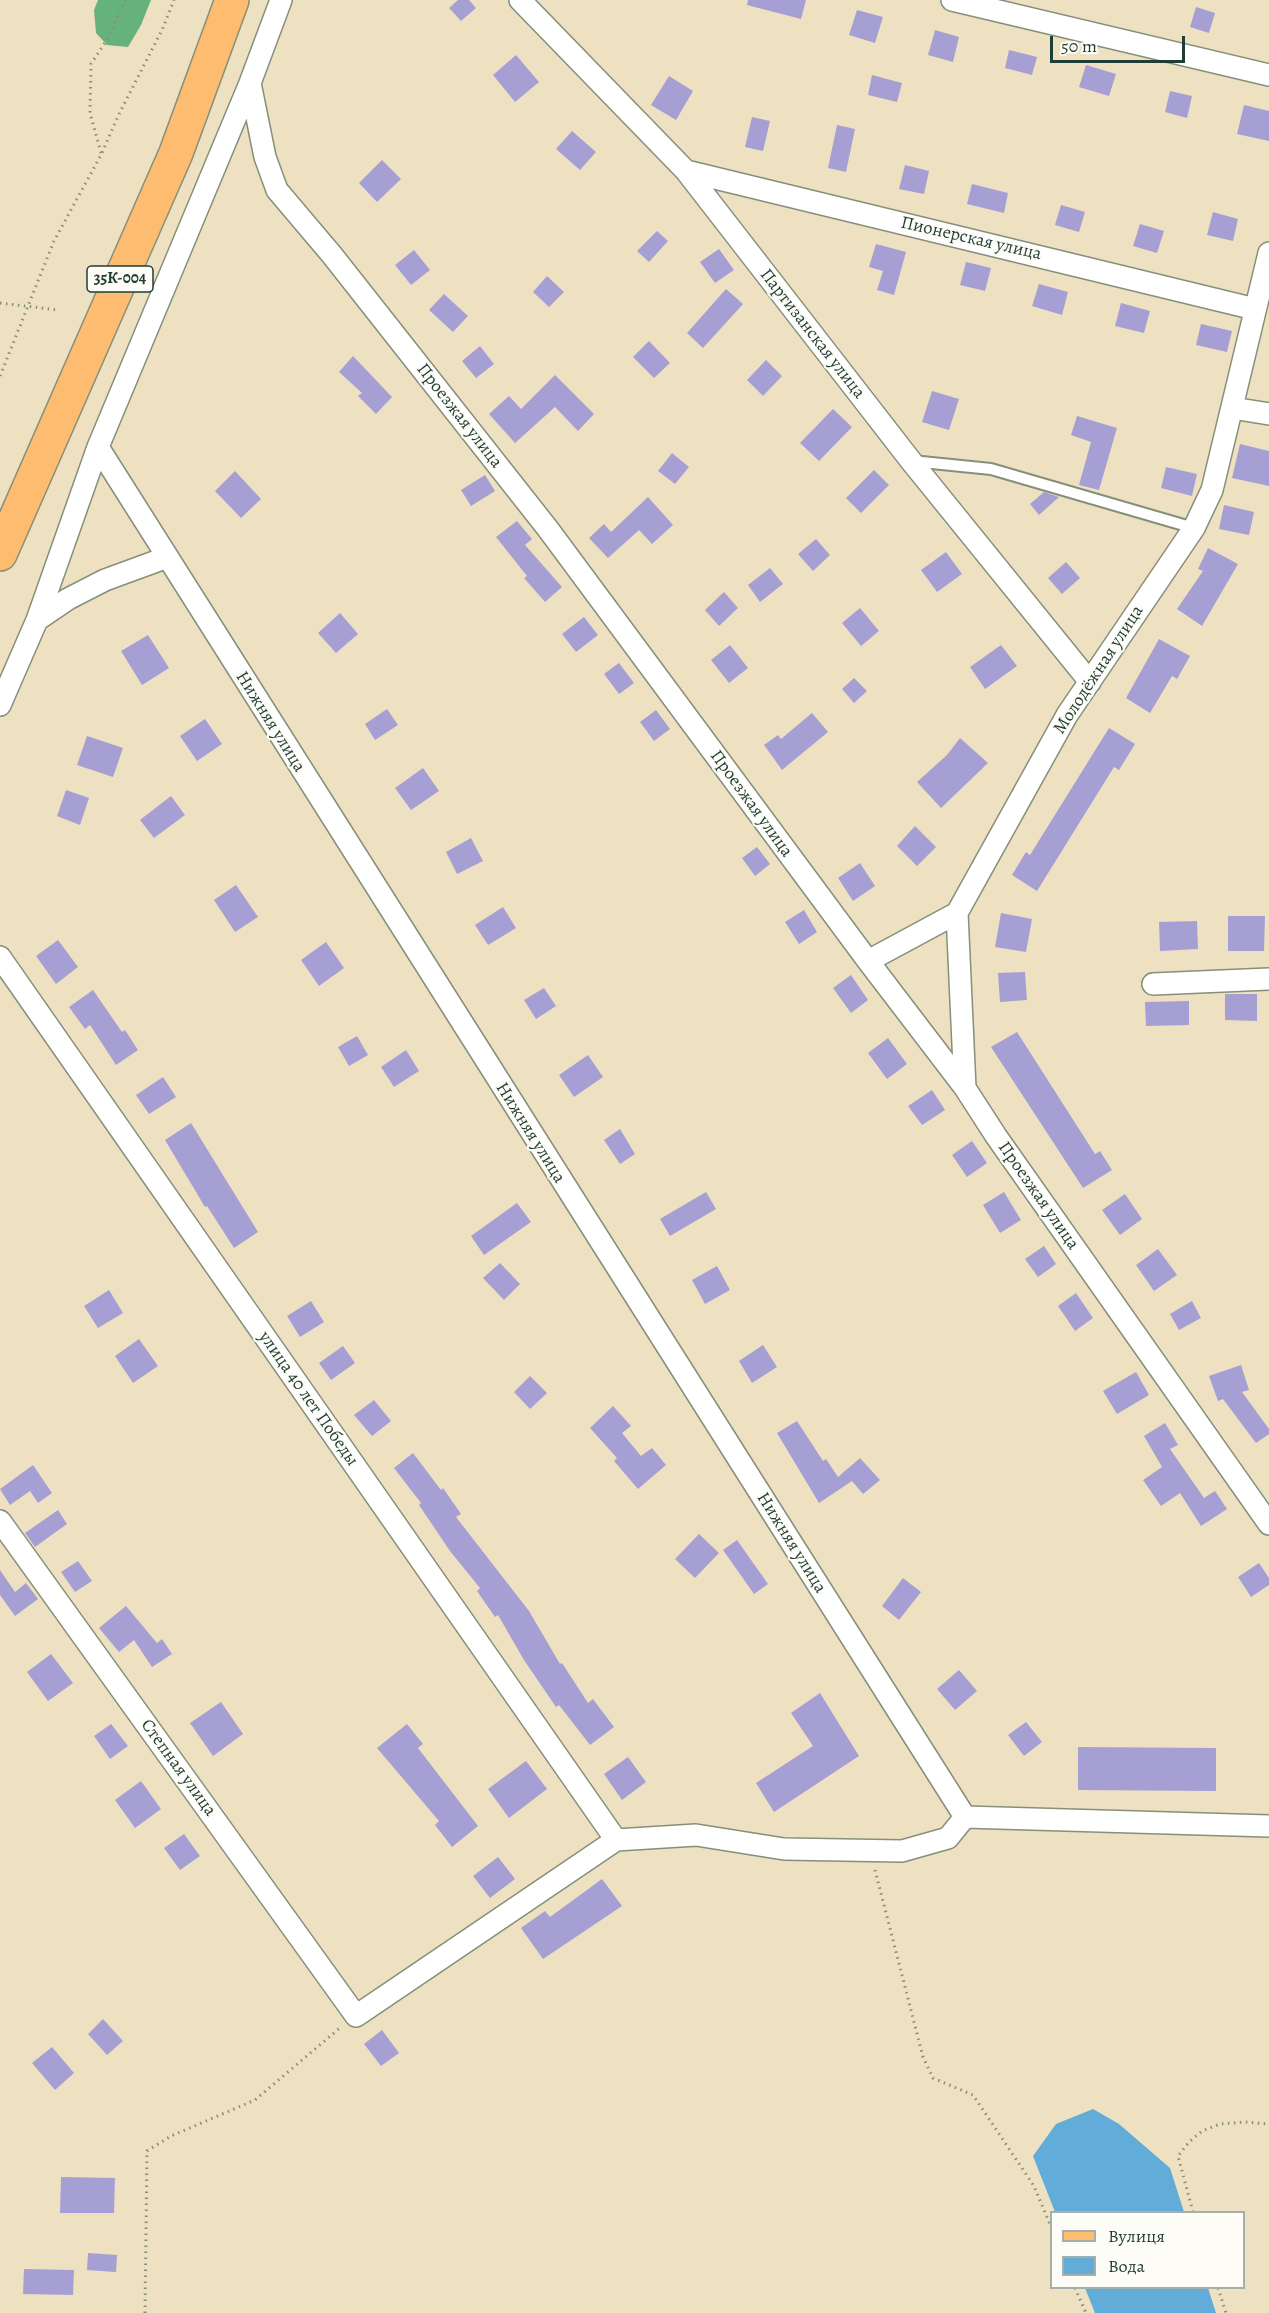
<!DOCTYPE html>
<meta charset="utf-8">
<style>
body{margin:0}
#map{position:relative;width:1269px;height:2313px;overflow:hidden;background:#ede1c1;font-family:Alegreya,serif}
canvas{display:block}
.legend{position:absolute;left:1050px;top:2211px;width:195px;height:78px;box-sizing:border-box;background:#fdfcf7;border:2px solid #a4b0a9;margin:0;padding:8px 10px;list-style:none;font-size:18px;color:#1f3d34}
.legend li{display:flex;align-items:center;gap:12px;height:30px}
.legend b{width:30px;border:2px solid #a4b0a9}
.scale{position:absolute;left:1050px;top:36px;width:135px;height:27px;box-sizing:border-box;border:3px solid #1f3d34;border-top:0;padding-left:8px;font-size:18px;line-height:21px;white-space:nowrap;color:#1f3d34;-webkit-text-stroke:4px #fdfcf7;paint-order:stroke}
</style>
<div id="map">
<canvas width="1269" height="2313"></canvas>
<ul class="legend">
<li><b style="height:8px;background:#fdbc70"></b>Вулиця</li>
<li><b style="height:16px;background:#61acd9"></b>Вода</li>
</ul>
<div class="scale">50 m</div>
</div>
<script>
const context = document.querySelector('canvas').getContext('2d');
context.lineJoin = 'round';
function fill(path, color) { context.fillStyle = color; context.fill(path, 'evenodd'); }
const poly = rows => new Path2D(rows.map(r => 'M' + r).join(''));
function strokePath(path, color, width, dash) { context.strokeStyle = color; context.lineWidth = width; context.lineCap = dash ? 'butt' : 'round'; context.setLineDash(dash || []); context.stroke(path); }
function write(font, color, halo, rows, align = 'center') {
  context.font = font + ' Alegreya,serif'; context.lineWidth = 4.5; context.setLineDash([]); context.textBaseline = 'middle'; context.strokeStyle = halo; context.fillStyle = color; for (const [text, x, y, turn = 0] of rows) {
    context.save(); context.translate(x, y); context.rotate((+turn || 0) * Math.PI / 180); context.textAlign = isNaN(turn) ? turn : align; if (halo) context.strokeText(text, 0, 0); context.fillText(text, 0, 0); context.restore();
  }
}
const forest = poly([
 [98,0,151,0,141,25,128,47,107,45,96,33,94,10]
]);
const water = poly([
 [1093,2109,1119,2124,1170,2168,1184,2212,1055,2212,1033,2156,1056,2124],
 [1085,2288,1208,2288,1216,2313,1095,2313]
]);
const building = poly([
 [458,0,469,0,476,8,461,21,449,8],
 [748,0,806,0,801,19,747,5],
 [1196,7,1215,13,1209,33,1190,27],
 [857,10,883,17,875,43,849,35],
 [935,30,959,37,953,62,928,55],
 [1009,50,1037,57,1032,75,1005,68],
 [516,55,539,82,515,102,493,75],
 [1086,65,1116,74,1109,96,1079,87],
 [872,75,902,83,897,102,868,95],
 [669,76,693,91,676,120,651,105],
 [1170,91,1192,96,1187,118,1165,112],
 [1244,105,1269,111,1269,141,1237,134],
 [752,117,770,121,763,151,745,147],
 [837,125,855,129,846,172,828,168],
 [572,131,596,152,580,170,556,149],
 [382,160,401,179,377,202,359,183],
 [905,165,929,171,924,194,899,189],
 [972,184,1008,193,1004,213,967,204],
 [1061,205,1085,212,1079,232,1055,225],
 [1213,212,1238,219,1233,241,1207,235],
 [1140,224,1164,231,1157,253,1133,246],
 [657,231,668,241,649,262,637,251],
 [876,244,906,252,894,295,877,290,883,271,869,267],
 [719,249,734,270,715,283,700,262],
 [414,250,430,270,411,285,395,265],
 [966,262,991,268,985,291,960,285],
 [547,276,564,292,549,307,533,292],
 [1039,284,1068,292,1062,315,1032,306],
 [726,289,743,304,703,348,687,333],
 [444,294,468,316,453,332,429,310],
 [1121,303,1150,311,1144,333,1115,326],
 [1201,324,1232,331,1227,352,1196,345],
 [649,341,670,363,654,378,633,357],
 [480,346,494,364,476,378,462,361],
 [353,356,392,397,376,414,358,396,362,393,339,372],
 [766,360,782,376,763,396,747,380],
 [555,375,594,414,578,431,555,407,515,443,489,414,509,396,521,409],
 [932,391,959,399,949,430,922,422],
 [833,409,852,427,819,461,800,443],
 [1077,416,1117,428,1099,490,1079,485,1091,442,1071,435],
 [1240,444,1269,451,1269,486,1232,478],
 [672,453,689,467,675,484,658,471],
 [1166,467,1197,474,1192,496,1161,488],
 [874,470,889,485,861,513,846,498],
 [235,471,261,499,241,518,215,491],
 [485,475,495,491,471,506,461,490],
 [1044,492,1059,497,1039,515,1030,504],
 [648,497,673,525,652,544,639,530,608,558,589,538,604,524,611,532],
 [1224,505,1254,512,1249,535,1219,529],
 [517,521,532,539,525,545,562,587,545,602,524,578,527,576,496,537],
 [816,539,830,555,813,571,798,554],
 [1208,548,1238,564,1202,626,1177,609,1203,571,1198,569],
 [946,552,962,574,937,592,921,570],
 [1066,562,1080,578,1062,594,1048,578],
 [770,568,783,584,760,602,748,585],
 [724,592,738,608,719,626,705,610],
 [860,608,879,631,861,646,842,623],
 [340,613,358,634,336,653,318,633],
 [584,617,598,635,576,652,562,634],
 [148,635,169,668,142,685,121,651],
 [1159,639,1190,656,1177,679,1172,676,1150,713,1126,698],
 [730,645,748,668,729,683,711,660],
 [1001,645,1017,666,985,689,970,667],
 [619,663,634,683,619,694,604,674],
 [854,678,867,691,854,703,842,689],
 [387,709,398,725,375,740,365,724],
 [656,710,670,729,654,741,640,722],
 [812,713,828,732,782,770,764,745,778,735,781,739],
 [205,719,222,744,197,761,180,736],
 [1109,728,1135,744,1119,770,1114,767,1037,891,1012,875,1026,852,1030,855],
 [87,736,123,748,113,777,77,765],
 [960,738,988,763,941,808,917,782,947,755],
 [423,768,439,791,411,810,395,788],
 [66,790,89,798,80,825,57,816],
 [171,796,185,815,154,838,140,820],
 [915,826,936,847,917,866,897,846],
 [471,838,483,861,457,874,446,852],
 [757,847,770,864,755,876,742,858],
 [860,863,875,886,853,901,838,878],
 [236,885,258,917,235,932,214,900],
 [503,907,516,928,488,945,475,925],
 [804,910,817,932,799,944,785,922],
 [1001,913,1032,919,1026,952,995,947],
 [1228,916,1265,916,1264,951,1228,951],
 [1197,921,1198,949,1160,951,1159,922],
 [58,940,78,967,56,984,36,956],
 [326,942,344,968,319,986,301,960],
 [1025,972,1027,1000,1000,1002,998,973],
 [851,975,868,1000,851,1013,833,988],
 [544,988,556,1006,536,1019,524,1000],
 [93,990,122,1032,125,1030,138,1050,116,1065,90,1025,85,1029,69,1007],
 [1225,994,1257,994,1257,1021,1225,1020],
 [1189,1001,1189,1025,1146,1026,1145,1002],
 [1017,1032,1095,1154,1100,1151,1112,1170,1083,1188,991,1047],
 [357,1036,368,1055,349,1066,338,1047],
 [888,1038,907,1064,887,1079,868,1053],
 [406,1050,419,1071,394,1087,381,1067],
 [588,1055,603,1077,574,1097,559,1075],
 [163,1077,176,1097,149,1114,136,1095],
 [932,1090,945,1110,922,1125,908,1106],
 [191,1123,258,1232,234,1248,207,1206,205,1207,165,1140],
 [620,1129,635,1154,620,1164,604,1140],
 [972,1141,987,1163,967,1177,952,1155],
 [706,1192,716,1209,670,1236,660,1219],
 [1004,1192,1021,1220,1000,1233,983,1205],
 [1125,1194,1142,1219,1120,1235,1102,1210],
 [517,1203,531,1222,484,1255,471,1236],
 [1044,1246,1056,1264,1038,1277,1025,1259],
 [1158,1249,1177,1275,1154,1291,1136,1265],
 [500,1263,520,1284,504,1300,483,1278],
 [717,1266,730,1290,705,1304,692,1280],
 [109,1290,123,1313,98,1328,84,1306],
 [1076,1293,1093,1318,1075,1331,1058,1306],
 [311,1301,324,1322,300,1337,287,1316],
 [1192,1301,1201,1318,1179,1330,1170,1314],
 [139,1339,158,1366,133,1383,115,1356],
 [763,1345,777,1367,752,1383,739,1361],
 [343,1346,355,1363,331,1380,319,1363],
 [1241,1365,1249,1390,1242,1392,1269,1429,1269,1434,1256,1443,1223,1399,1218,1401,1209,1376],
 [1136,1372,1149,1395,1117,1414,1103,1391],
 [530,1376,547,1393,530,1409,514,1392],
 [374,1400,391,1421,372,1436,354,1415],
 [613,1406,631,1426,622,1433,641,1456,652,1448,666,1465,638,1489,614,1461,617,1458,590,1428],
 [797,1421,823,1461,826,1459,838,1477,860,1458,880,1480,863,1494,852,1481,819,1503,777,1433],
 [1165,1423,1178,1445,1170,1449,1204,1498,1215,1491,1227,1509,1201,1526,1180,1493,1161,1506,1143,1480,1162,1467,1144,1436],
 [413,1453,441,1490,443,1488,461,1514,456,1517,529,1611,560,1664,562,1663,588,1703,593,1699,614,1727,590,1745,559,1705,556,1707,524,1660,498,1615,495,1617,477,1591,480,1588,450,1551,419,1505,421,1503,394,1468],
 [33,1465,52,1493,38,1503,30,1491,10,1505,0,1489],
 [58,1510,67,1524,35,1547,25,1533],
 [699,1534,719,1553,695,1578,675,1559],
 [737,1540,768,1584,754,1594,723,1550],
 [78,1561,92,1581,75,1592,61,1572],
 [1259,1563,1269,1578,1269,1585,1251,1597,1238,1577],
 [0,1570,15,1592,26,1583,38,1599,15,1616,0,1595],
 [903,1578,921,1592,899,1620,882,1606],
 [126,1606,157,1643,162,1639,172,1654,152,1667,134,1640,119,1652,99,1628],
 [51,1654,73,1683,48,1701,27,1672],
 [959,1670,977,1691,955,1710,937,1689],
 [820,1693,859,1756,774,1812,756,1783,813,1746,791,1713],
 [221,1702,243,1734,213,1756,190,1723],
 [1026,1722,1042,1742,1024,1756,1008,1735],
 [111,1724,128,1746,110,1759,94,1736],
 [407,1724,423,1744,418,1748,478,1826,452,1847,435,1825,439,1821,377,1748],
 [1078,1747,1216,1748,1216,1791,1078,1790],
 [628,1757,646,1782,622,1800,604,1774],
 [526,1761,547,1789,509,1818,488,1789],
 [141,1781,161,1809,135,1828,115,1800],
 [184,1834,200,1856,180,1870,164,1848],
 [498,1857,515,1879,490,1898,473,1876],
 [602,1879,622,1906,543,1959,521,1928,545,1911,550,1917],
 [103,2019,123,2041,107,2055,88,2034],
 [382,2030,399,2053,381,2066,364,2044],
 [52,2047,74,2073,55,2090,32,2063],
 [61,2177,115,2178,114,2213,60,2213],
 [88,2253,117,2255,116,2272,87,2270],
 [24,2269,74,2270,73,2295,23,2294]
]);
const path = poly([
 [101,153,90,113,91,64,108,38,125,0],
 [0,303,58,310],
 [0,376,54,241,101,155,119,114,162,30,174,0],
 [875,1870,923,2057,933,2078,973,2095,1034,2186,1052,2229],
 [1193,2212,1178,2156,1189,2142,1202,2131,1220,2124,1245,2122,1269,2124],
 [1075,2288,1086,2313],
 [1218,2288,1226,2313],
 [145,2313,147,2151,171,2136,255,2100,341,2027]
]);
const service = poly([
 [912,461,991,469,1194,528]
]);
const minor = poly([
 [520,0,686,171,911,461,1090,682],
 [952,0,1269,75],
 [250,83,265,157,277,190,332,255,548,529,868,961,965,1088,996,1136,1269,1524],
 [686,171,1255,309],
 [1232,408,1269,414],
 [98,447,965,1817],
 [37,620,68,599,105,580,165,558],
 [0,705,37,620,98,447,250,83,281,0],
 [0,957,616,1840],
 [868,961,957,913],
 [1153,984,1269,979],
 [965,1088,957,913,1067,715,1194,528,1212,490,1269,253],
 [0,1521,356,2016,616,1840,696,1835,784,1849,902,1851,948,1838,965,1817,1269,1826]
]);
const primary = poly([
 [0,554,176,153,232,0]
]);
const shields = [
 [120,279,66]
];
const shieldNames = [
 ["35К-004",120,279]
];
const streetNames = [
 ["Пионерская улица",971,239,13],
 ["Партизанская улица",812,334,52],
 ["Проезжая улица",459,416,52],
 ["Молодёжная улица",1099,670,-57],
 ["Нижняя улица",270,722,58],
 ["Проезжая улица",751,804,54],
 ["Нижняя улица",530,1133,58],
 ["Проезжая улица",1038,1196,55],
 ["улица 40 лет Победы",308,1399,55],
 ["Нижняя улица",791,1543,58],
 ["Степная улица",178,1768,54]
];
fill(forest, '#66b27c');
fill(water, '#61acd9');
fill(building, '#a69fd4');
strokePath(service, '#868f7a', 14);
strokePath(minor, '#868f7a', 24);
strokePath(primary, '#868f7a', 36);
strokePath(path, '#868f7a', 3, [1.5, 4.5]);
strokePath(service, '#fff', 10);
strokePath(minor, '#fff', 21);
strokePath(primary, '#fdbc70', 33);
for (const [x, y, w] of shields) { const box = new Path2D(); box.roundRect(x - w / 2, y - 13, w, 26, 4.5); context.fillStyle = '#fdfcf7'; context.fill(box); strokePath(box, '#1f3d34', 1.5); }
write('bold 16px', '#1f3d34', null, shieldNames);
write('18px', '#1f3d34', '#fdfcf7', streetNames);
</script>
